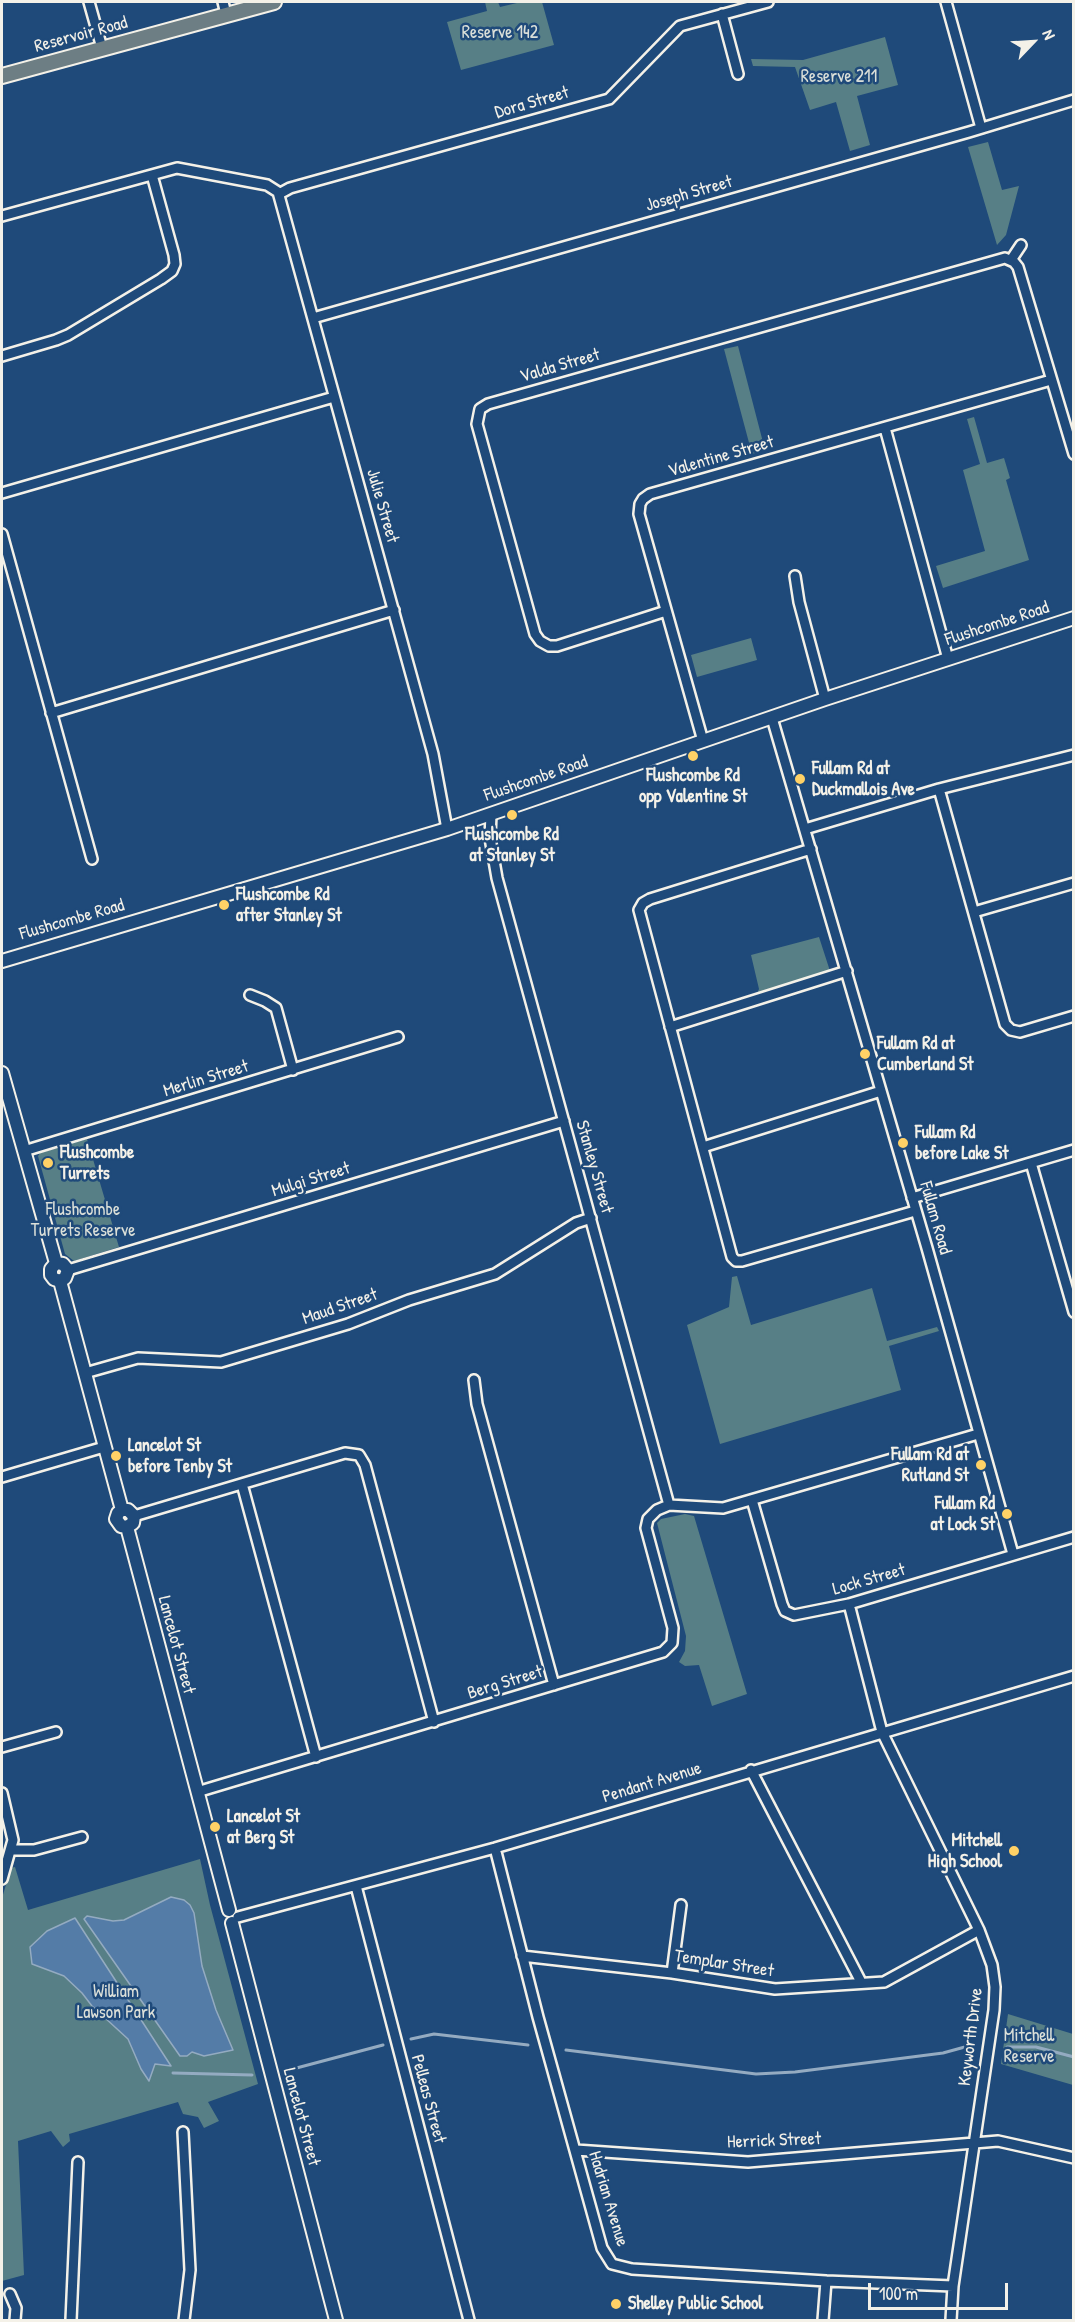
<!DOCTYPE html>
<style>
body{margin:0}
#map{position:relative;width:1075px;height:2322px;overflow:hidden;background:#1f4a7a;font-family:"Patrick Hand",sans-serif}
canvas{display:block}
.frame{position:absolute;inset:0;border:3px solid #f4f1e8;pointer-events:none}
.north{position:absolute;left:1003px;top:12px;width:60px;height:60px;-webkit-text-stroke:4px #1f4a7a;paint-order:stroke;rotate:65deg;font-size:16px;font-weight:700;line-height:24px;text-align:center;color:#f4f1e8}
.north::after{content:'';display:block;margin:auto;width:21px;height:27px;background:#f4f1e8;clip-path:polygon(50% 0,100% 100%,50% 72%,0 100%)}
.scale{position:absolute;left:868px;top:2283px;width:140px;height:27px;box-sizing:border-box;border:3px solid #f4f1e8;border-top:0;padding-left:8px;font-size:18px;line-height:21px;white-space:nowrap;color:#f4f1e8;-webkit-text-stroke:4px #1f4a7a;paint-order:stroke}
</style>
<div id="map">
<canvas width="1075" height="2322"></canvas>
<div class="frame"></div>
<div class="north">N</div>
<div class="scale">100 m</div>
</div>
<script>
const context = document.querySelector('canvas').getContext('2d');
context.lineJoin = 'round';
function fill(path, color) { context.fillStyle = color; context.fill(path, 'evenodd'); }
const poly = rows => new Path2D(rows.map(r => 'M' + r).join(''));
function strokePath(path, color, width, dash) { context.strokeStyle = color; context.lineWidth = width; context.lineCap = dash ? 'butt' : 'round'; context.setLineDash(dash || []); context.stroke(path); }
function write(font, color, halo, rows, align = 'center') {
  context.font = font + ' "Patrick Hand",sans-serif'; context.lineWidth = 5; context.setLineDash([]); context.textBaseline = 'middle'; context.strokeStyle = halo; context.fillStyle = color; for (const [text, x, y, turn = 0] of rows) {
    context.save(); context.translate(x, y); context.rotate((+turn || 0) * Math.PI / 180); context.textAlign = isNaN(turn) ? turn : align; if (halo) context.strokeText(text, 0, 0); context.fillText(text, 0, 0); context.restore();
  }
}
const green = poly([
 [485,2,498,2,500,7,521,2,542,2,554,45,461,70,447,22,487,11],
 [885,37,898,85,857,96,870,145,850,151,836,102,810,110,795,67,753,66,751,59,803,60],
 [988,142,1002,190,1019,186,1006,235,997,245,968,147],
 [738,346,765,450,752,454,724,349],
 [974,417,987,463,1004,458,1010,478,1006,480,1029,560,943,588,936,566,985,551,963,470,980,464,967,419],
 [751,638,757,660,697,677,691,655],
 [819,937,830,971,757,994,759,989,751,955],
 [87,1139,119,1247,74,1261,65,1254,38,1156,40,1153],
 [737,1276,751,1325,872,1288,887,1341,937,1327,939,1331,889,1346,901,1390,720,1444,687,1325,729,1307,732,1277],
 [685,1514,694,1516,747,1694,712,1706,699,1665,685,1666,679,1662,685,1651,686,1636,657,1523,661,1519],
 [200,1859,210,1905,258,2084,208,2102,219,2121,204,2128,198,2117,183,2114,178,2102,69,2134,70,2141,63,2147,51,2131,18,2141,24,2275,2,2281,2,1898,11,1868,15,1867,28,1910],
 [1008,2014,1073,2034,1073,2085,1001,2064]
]);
const water = poly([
 [171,1897,184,1900,190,1905,194,1913,202,1966,216,2010,233,2050,204,2056,192,2052,187,2056,180,2056,84,1919,87,1916,113,1921,124,1920,171,1897],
 [75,1918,171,2066,155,2064,149,2081,141,2069,128,2039,92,2006,82,1993,64,1976,32,1964,30,1947,47,1931,75,1918]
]);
const stream = poly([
 [411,2039,434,2034,528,2045],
 [1007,2047,1036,2047,1074,2057],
 [566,2050,756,2074,795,2072,943,2053,972,2045],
 [289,2070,383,2045],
 [173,2073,252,2075]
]);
const street = poly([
 [89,2,102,48],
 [223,2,226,14],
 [946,2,981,128],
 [722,14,738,74],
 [279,194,290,188,609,99,680,26,768,2],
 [2,216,177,168,267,185,278,192,433,754,447,829],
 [1011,260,1021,245],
 [313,318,969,132,1074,100],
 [2,356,56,340,68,335,161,279,172,271,175,264,174,255,152,175],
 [885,428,948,659],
 [2,493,334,397],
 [2,534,92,859],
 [795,576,799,602,825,699],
 [666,611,557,646,549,646,540,641,535,634,477,424,480,409,488,404,1005,258,1014,262,1018,267,1074,454],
 [51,713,394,610],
 [772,718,927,1248,1013,1554],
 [703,741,639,514,640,504,643,499,650,494,1051,380],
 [939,789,1005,1024,1011,1030,1020,1032,1074,1016],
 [491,814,490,838,497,878,669,1505],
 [805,829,939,789,1074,755],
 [811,849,650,899,643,903,639,910,732,1257,736,1261,742,1261,915,1211],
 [974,912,1074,883],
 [250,995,265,1001,276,1008,293,1070],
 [670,1027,847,971],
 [703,1147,881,1091],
 [24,1151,398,1037],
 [1031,1163,1074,1312],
 [912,1198,1074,1150],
 [68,1270,564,1121],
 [85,1373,138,1358,221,1362,348,1324,409,1300,495,1274,576,1223,591,1218],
 [474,1380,477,1404,554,1685],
 [2,1477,104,1447],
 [242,1484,316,1757],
 [752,1500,782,1604,785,1611,794,1615,849,1604,1074,1537],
 [134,1516,345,1453,359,1455,365,1465,434,1722],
 [849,1604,882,1732,979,1930,992,1965,995,1987,994,2010,953,2286,951,2320],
 [2,1747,56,1732],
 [751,1770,861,1982],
 [197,1792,663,1652,672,1643,673,1628,646,1528,648,1519,657,1510,669,1505,723,1508,978,1434],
 [2,1793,13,1840,2,1879],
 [495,1848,538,2017,602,2248,612,2264,632,2269,826,2281,953,2286],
 [11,1850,34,1850,82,1837],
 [356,1886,469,2320],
 [238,1917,495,1848,1074,1676],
 [522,1956,672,1973,775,1989,884,1982,979,1930],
 [672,1973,681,1905],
 [183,2132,190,2270,184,2320],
 [576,2150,748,2162,998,2141,1074,2158],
 [10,2294,16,2308,15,2320],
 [71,2320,78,2162],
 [823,2320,826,2281]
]);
const secondary = poly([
 [2,961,447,829,825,699,1074,618],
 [2,1073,56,1263],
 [56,1263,63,1264,68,1270,65,1278,60,1281],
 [56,1263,51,1269,51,1275,54,1279,60,1281],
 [60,1281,122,1510],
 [122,1510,128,1510,134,1516,133,1523,127,1527],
 [122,1510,118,1513,116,1519,121,1526,127,1527],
 [127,1527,229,1910],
 [232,1923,336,2320]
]);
const primary = poly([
 [2,76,274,2]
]);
const markers = [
 [693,756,6,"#ffd166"],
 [800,779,6,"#ffd166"],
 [512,815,6,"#ffd166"],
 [224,905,6,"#ffd166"],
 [865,1054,6,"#ffd166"],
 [903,1143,6,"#ffd166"],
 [48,1163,6,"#ffd166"],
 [116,1456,6,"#ffd166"],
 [981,1465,6,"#ffd166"],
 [1007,1514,6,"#ffd166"],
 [215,1827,6,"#ffd166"],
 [1014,1851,6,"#ffd166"],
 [616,2304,6,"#ffd166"]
];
const parkNames = [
 ["Reserve 142",500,33],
 ["Reserve 211",839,77],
 ["Flushcombe",83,1210],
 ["Turrets Reserve",83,1231],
 ["William",116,1992],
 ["Lawson Park",116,2013],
 ["Mitchell",1029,2036],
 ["Reserve",1029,2057]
];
const streetNames = [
 ["Reservoir Road",81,35,-15],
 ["Dora Street",532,103,-16],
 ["Joseph Street",689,194,-16],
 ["Valda Street",560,366,-16],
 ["Valentine Street",721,457,-16],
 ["Julie Street",382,506,74],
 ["Flushcombe Road",997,624,-18],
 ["Flushcombe Road",536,779,-19],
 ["Flushcombe Road",72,920,-16],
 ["Merlin Street",206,1079,-17],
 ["Stanley Street",594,1167,74],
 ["Mulgi Street",311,1180,-17],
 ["Fullam Road",935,1218,74],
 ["Maud Street",340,1307,-19],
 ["Lock Street",869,1580,-16],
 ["Lancelot Street",176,1645,75],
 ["Berg Street",505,1683,-17],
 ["Pendant Avenue",652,1783,-17],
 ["Templar Street",724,1964,9],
 ["Keyworth Drive",971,2037,-83],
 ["Pelleas Street",428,2099,75],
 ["Lancelot Street",301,2117,75],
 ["Herrick Street",774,2141,-2],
 ["Hadrian Avenue",608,2199,73]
];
const poiNames = [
 ["Fullam Rd at",812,769],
 ["Duckmallois Ave",812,790],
 ["Flushcombe Rd",693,776,"center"],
 ["opp Valentine St",693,797,"center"],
 ["Flushcombe Rd",512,835,"center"],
 ["at Stanley St",512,856,"center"],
 ["Flushcombe Rd",236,895],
 ["after Stanley St",236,916],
 ["Fullam Rd at",877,1044],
 ["Cumberland St",877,1065],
 ["Fullam Rd",915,1133],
 ["before Lake St",915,1154],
 ["Flushcombe",60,1153],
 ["Turrets",60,1174],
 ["Lancelot St",128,1446],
 ["before Tenby St",128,1467],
 ["Fullam Rd at",969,1455,"right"],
 ["Rutland St",969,1476,"right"],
 ["Fullam Rd",995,1504,"right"],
 ["at Lock St",995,1525,"right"],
 ["Lancelot St",227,1817],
 ["at Berg St",227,1838],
 ["Mitchell",1002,1841,"right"],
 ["High School",1002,1862,"right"],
 ["Shelley Public School",628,2304]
];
fill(green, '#577f86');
fill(water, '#547ca7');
strokePath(water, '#94abc1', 1.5);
strokePath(stream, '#94abc1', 3);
strokePath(street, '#f4f1e8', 14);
strokePath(secondary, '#f4f1e8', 16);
strokePath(primary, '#f4f1e8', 18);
strokePath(street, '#1f4a7a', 9);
strokePath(secondary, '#1f4a7a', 12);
strokePath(primary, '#6d7e84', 14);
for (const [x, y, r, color] of markers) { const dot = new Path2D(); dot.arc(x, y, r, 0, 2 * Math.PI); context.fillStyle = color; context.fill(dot); strokePath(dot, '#1f4a7a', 2); }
write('18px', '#dce0d9', '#1f4a7a', parkNames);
write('18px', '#f4f1e8', '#1f4a7a', streetNames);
write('bold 18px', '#f4f1e8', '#1f4a7a', poiNames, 'left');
</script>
